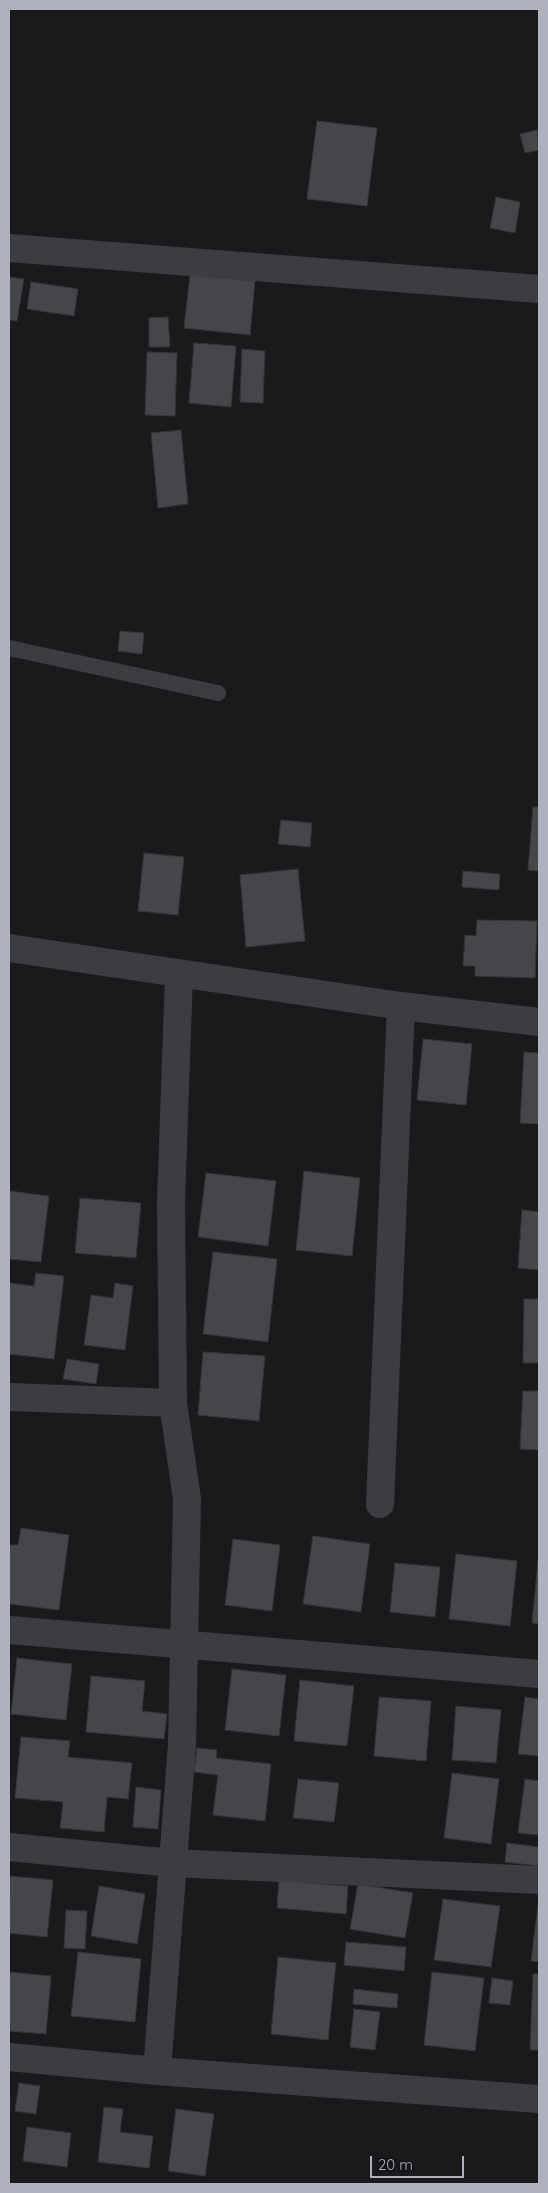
<!DOCTYPE html>
<style>
body{margin:0}
#map{position:relative;width:548px;height:2193px;overflow:hidden;background:#1a1a1d;font-family:Quicksand,sans-serif}
canvas{display:block}
.frame{position:absolute;inset:0;border:10px solid #adb2bc;pointer-events:none}
.scale{position:absolute;left:370px;top:2156px;width:94px;height:22px;box-sizing:border-box;border:2px solid #adb2bc;border-top:0;padding-left:6px;font-size:15px;line-height:18px;white-space:nowrap;color:#adb2bc;-webkit-text-stroke:4px #151518;paint-order:stroke}
</style>
<div id="map">
<canvas width="548" height="2193"></canvas>
<div class="frame"></div>
<div class="scale">20 m</div>
</div>
<script>
const context = document.querySelector('canvas').getContext('2d');
context.lineJoin = 'round';
function fill(path, color) { context.fillStyle = color; context.fill(path, 'evenodd'); }
const poly = rows => new Path2D(rows.map(r => 'M' + r).join(''));
function strokePath(path, color, width, dash) { context.strokeStyle = color; context.lineWidth = width; context.lineCap = dash ? 'butt' : 'round'; context.setLineDash(dash || []); context.stroke(path); }
const building = poly([
 [317,121,377,128,367,206,307,199,317,121],
 [537,130,539,150,525,153,520,134,537,130],
 [496,197,520,202,515,233,490,228,496,197],
 [190,274,255,281,250,335,184,328,190,274],
 [9,277,24,279,17,321,9,320,9,277],
 [31,282,78,289,74,316,27,309,31,282],
 [168,317,170,347,149,347,149,318,168,317],
 [194,343,236,346,231,407,189,403,194,343],
 [242,349,265,351,263,403,240,402,242,349],
 [147,352,177,353,175,416,145,415,147,352],
 [181,430,188,504,158,508,151,433,181,430],
 [120,631,144,633,142,654,118,651,120,631],
 [533,807,539,807,539,871,528,870,533,807],
 [281,820,312,823,310,847,278,844,281,820],
 [144,853,184,857,178,915,138,911,144,853],
 [298,869,305,941,246,947,240,875,298,869],
 [463,871,500,874,499,890,462,887,463,871],
 [477,920,537,921,535,978,475,976,475,966,463,966,465,935,476,936,477,920],
 [423,1039,472,1044,466,1105,417,1100,423,1039],
 [524,1052,539,1053,539,1124,520,1123,524,1052],
 [304,1171,360,1178,352,1256,296,1250,304,1171],
 [206,1173,276,1181,268,1246,198,1237,206,1173],
 [9,1191,49,1196,41,1262,9,1259,9,1191],
 [80,1198,141,1203,136,1258,75,1253,80,1198],
 [522,1210,539,1212,539,1270,518,1268,522,1210],
 [213,1252,277,1259,268,1342,203,1334,213,1252],
 [36,1273,64,1276,54,1359,9,1354,9,1283,34,1286,36,1273],
 [115,1283,133,1286,125,1350,84,1345,91,1295,113,1298,115,1283],
 [524,1299,539,1299,539,1363,523,1363,524,1299],
 [203,1352,265,1356,259,1421,198,1415,203,1352],
 [67,1359,99,1364,96,1384,63,1379,67,1359],
 [523,1391,539,1391,539,1450,520,1449,523,1391],
 [21,1528,69,1535,59,1610,9,1604,9,1545,18,1545,21,1528],
 [313,1536,370,1544,361,1612,303,1604,313,1536],
 [233,1539,280,1545,272,1611,225,1605,233,1539],
 [456,1554,517,1561,510,1626,449,1619,456,1554],
 [538,1561,539,1561,539,1624,532,1623,538,1561],
 [395,1563,440,1567,435,1617,390,1612,395,1563],
 [17,1658,72,1664,66,1720,11,1714,17,1658],
 [232,1669,286,1675,279,1736,225,1730,232,1669],
 [91,1676,145,1681,142,1711,167,1714,164,1739,86,1732,91,1676],
 [300,1680,354,1686,347,1746,294,1741,300,1680],
 [379,1697,431,1701,426,1761,374,1756,379,1697],
 [525,1697,539,1699,539,1756,518,1754,525,1697],
 [456,1706,501,1710,496,1763,452,1760,456,1706],
 [21,1737,70,1741,68,1757,132,1763,128,1799,107,1797,104,1832,60,1828,63,1802,15,1798,21,1737],
 [197,1748,217,1750,216,1758,271,1764,265,1821,213,1815,218,1775,194,1772,197,1748],
 [452,1773,499,1779,491,1844,444,1838,452,1773],
 [298,1779,339,1783,334,1822,293,1818,298,1779],
 [525,1779,539,1781,539,1835,518,1833,525,1779],
 [136,1787,161,1790,158,1829,133,1827,136,1787],
 [507,1843,539,1847,539,1866,505,1862,507,1843],
 [10,1876,53,1880,47,1937,9,1933,10,1876],
 [279,1881,348,1886,346,1914,277,1908,279,1881],
 [358,1884,413,1893,405,1938,350,1929,358,1884],
 [99,1886,145,1894,137,1944,91,1936,99,1886],
 [443,1899,500,1906,491,1967,434,1960,443,1899],
 [538,1905,539,1906,539,1962,531,1961,538,1905],
 [66,1910,87,1911,85,1949,64,1948,66,1910],
 [346,1942,406,1947,404,1971,344,1965,346,1942],
 [78,1952,141,1959,135,2022,71,2016,78,1952],
 [278,1957,336,1963,328,2040,271,2034,278,1957],
 [9,1972,51,1976,46,2034,9,2031,9,1972],
 [432,1972,484,1978,475,2051,424,2045,432,1972],
 [533,1974,539,1974,539,2050,530,2050,533,1974],
 [492,1978,513,1981,510,2005,489,2003,492,1978],
 [354,1989,398,1994,397,2008,353,2004,354,1989],
 [354,2009,380,2012,375,2050,350,2047,354,2009],
 [19,2083,40,2086,36,2114,15,2111,19,2083],
 [104,2107,123,2109,120,2132,153,2136,149,2168,98,2162,104,2107],
 [176,2109,214,2114,205,2176,168,2171,176,2109],
 [27,2127,71,2133,67,2167,23,2161,27,2127]
]);
const service = poly([
 [9,648,218,693]
]);
const minor = poly([
 [9,248,539,289],
 [9,948,401,1006,539,1022],
 [9,1397,173,1403],
 [380,1504,401,1006],
 [9,1630,539,1674],
 [9,1847,172,1863,539,1880],
 [9,2057,157,2071,539,2099],
 [157,2071,182,1744,187,1499,173,1403,171,1202,179,974]
]);
fill(building, '#44464a');
strokePath(building, '#343539', 1);
strokePath(service, '#3b3d42', 16);
strokePath(minor, '#3b3d42', 28);
</script>
